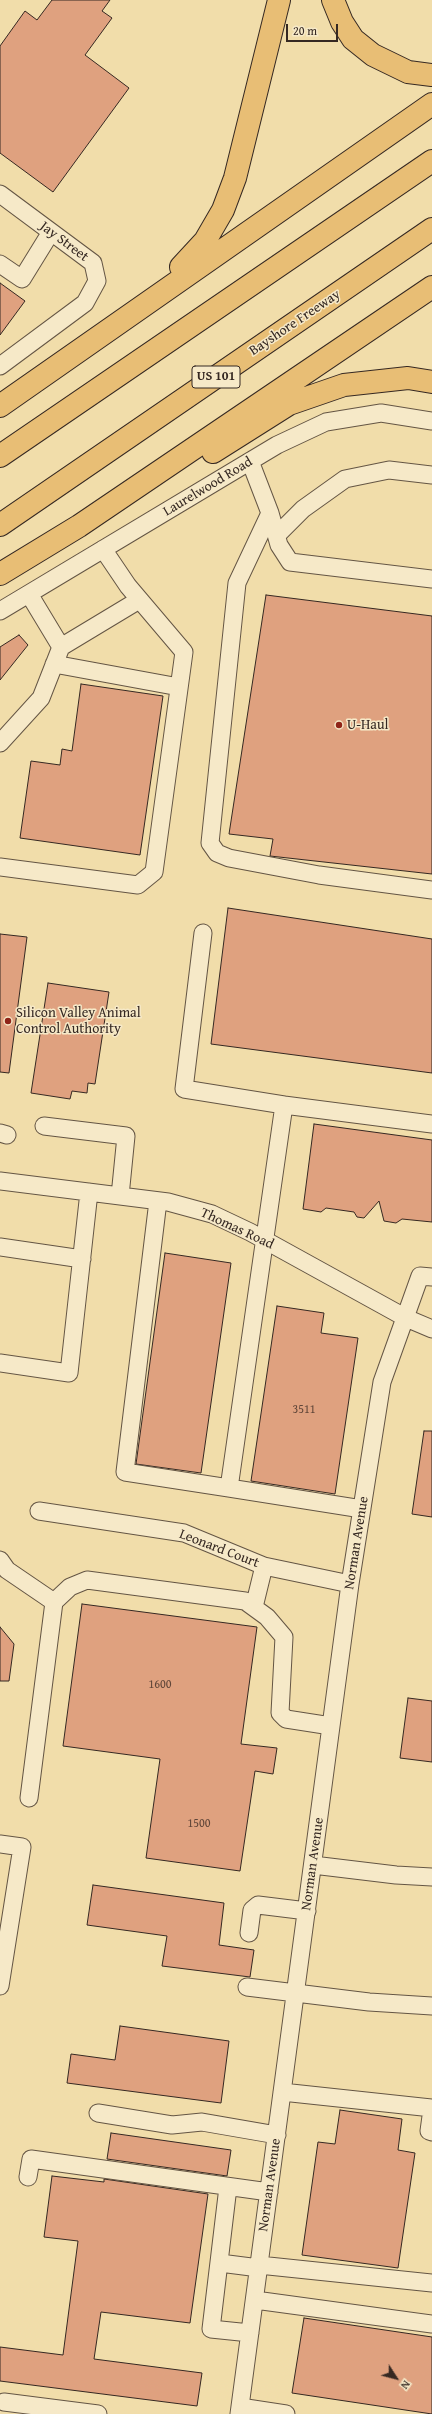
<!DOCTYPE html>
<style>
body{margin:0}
#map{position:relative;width:432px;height:2414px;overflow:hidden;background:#f1ddaa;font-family:"Gentium Book Plus",serif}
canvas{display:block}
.north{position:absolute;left:376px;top:2358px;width:40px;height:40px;-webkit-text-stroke:3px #f6e9c8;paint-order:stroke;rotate:126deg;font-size:11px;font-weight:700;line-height:16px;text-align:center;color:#352822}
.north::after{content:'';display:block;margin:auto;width:14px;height:18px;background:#352822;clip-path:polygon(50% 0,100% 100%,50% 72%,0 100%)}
.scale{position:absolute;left:286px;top:24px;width:52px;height:18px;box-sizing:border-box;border:2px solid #352822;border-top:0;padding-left:5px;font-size:12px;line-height:14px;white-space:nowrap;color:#352822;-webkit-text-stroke:3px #f6e9c8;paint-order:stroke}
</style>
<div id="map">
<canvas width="432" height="2414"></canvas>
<div class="north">N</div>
<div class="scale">20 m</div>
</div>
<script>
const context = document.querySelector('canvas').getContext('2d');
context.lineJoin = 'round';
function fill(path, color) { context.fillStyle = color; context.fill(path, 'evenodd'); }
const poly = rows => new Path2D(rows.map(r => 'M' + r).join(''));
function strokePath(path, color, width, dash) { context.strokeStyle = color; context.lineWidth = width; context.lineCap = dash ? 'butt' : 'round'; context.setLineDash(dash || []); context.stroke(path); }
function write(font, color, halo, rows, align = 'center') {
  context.font = font + ' "Gentium Book Plus",serif'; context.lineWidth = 3; context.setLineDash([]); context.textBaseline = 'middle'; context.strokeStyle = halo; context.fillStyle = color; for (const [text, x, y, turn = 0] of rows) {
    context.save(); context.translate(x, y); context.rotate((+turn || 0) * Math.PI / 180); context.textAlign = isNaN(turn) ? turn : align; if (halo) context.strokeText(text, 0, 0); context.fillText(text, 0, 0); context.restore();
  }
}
const building = poly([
 [52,0,110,0,102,11,112,18,85,55,129,88,53,192,0,153,0,46,25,11,37,20,52,0],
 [0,283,25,301,0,335,0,283],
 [266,595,432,616,432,874,270,856,273,839,229,834,266,595],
 [19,635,28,645,0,680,0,647,19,635],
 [81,684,163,696,140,855,20,838,31,761,60,765,62,749,72,751,81,684],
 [228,908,432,939,432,1073,211,1044,228,908],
 [0,934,27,937,9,1073,0,1072,0,934],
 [48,983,109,992,95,1084,88,1083,87,1093,72,1091,70,1099,31,1093,48,983],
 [314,1124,432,1140,432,1222,402,1219,396,1223,384,1221,379,1201,364,1218,357,1217,354,1212,326,1208,321,1212,303,1209,314,1124],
 [165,1253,231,1263,201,1473,136,1464,165,1253],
 [277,1306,324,1313,321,1333,358,1338,335,1494,251,1481,277,1306],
 [424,1431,432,1431,432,1517,412,1514,424,1431],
 [82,1604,257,1627,241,1744,277,1748,273,1774,255,1771,240,1871,146,1858,160,1759,63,1746,82,1604],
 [0,1627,14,1644,9,1681,0,1681,0,1627],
 [408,1698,432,1701,432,1762,400,1758,408,1698],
 [93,1885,224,1903,219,1945,254,1950,250,1977,162,1966,167,1936,87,1925,93,1885],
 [120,2026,229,2041,221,2103,67,2083,71,2054,115,2060,120,2026],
 [340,2110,402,2119,398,2150,415,2153,398,2268,302,2255,318,2142,335,2144,340,2110],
 [111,2133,231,2150,227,2176,107,2159,111,2133],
 [52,2176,104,2182,104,2179,208,2194,190,2323,101,2312,94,2359,202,2373,197,2406,0,2381,0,2347,63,2355,78,2241,44,2237,52,2176],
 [304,2318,432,2337,432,2414,292,2393,304,2318]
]);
const minor = poly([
 [0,194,93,263,97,281,85,303,0,366],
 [0,264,22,279,51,232],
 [250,461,270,513,279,545,290,562,432,579],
 [270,513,237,583,210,843,217,853,229,858,319,875,432,890],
 [277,535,303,509,345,479,389,470,432,475],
 [0,611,277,445,326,422,381,413,432,421],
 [61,647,139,600],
 [54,664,179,687],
 [0,743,41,698,61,647,29,594],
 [0,867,138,885,154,872,184,652,128,586,103,549],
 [203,933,184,1089,284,1105],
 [44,1126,126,1136,120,1196],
 [0,1133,7,1135],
 [0,1181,168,1202,212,1214,250,1232,406,1318,432,1329],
 [158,1201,125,1472,229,1488,284,1105,432,1124],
 [0,1247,82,1259],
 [0,1363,69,1373,89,1192],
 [229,1488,362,1509],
 [39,1511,184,1533,264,1566,350,1584],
 [0,1560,7,1570,54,1602,29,1798],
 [54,1602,70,1587,87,1580,245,1601,267,1617,284,1637,280,1713,286,1719,331,1726],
 [254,1607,264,1566],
 [0,1844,22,1847,0,1986],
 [313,1865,396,1875,432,1877],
 [249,1933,252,1910,258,1905,307,1911],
 [247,1987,369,2002,432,2006],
 [282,2092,432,2108],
 [432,2109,429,2131,432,2132],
 [98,2113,172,2125,202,2122,277,2135],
 [28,2177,31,2159,269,2192],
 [228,2187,211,2329,250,2333],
 [220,2263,259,2268],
 [259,2265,432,2283],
 [255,2300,432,2324],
 [4,2402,98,2414],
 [240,2407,286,2414],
 [239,2414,350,1584,382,1382,420,1276,432,1277]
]);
const highway = poly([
 [333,0,342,22,353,39,373,55,408,72,432,75],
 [181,267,205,241,223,210,235,178,279,0],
 [0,406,432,104],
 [213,452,289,404,344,385,408,378,432,382],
 [0,456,432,161],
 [0,525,432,229],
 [0,574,79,526,432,287]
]);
const markers = [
 [339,725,4,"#8f2418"],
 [8,1021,4,"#8f2418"]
];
const numberNames = [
 ["3511",304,1410],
 ["1600",160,1685],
 ["1500",199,1824]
];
const shields = [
 [216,377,48]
];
const shieldNames = [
 ["US 101",216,377]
];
const streetNames = [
 ["Jay Street",64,242,37],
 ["Bayshore Freeway",295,323,-34],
 ["Laurelwood Road",208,487,-31],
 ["Thomas Road",237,1229,25],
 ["Norman Avenue",357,1543,-81],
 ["Leonard Court",219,1549,21],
 ["Norman Avenue",313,1864,-82],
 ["Norman Avenue",270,2185,-82]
];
const poiNames = [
 ["U-Haul",347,725],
 ["Silicon Valley Animal",16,1013],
 ["Control Authority",16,1029]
];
fill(building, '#dfa17f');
strokePath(building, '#352822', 1);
strokePath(minor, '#645544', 19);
strokePath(highway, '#352822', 24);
strokePath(minor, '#f6e9c8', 17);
strokePath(highway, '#e8be75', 22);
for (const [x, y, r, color] of markers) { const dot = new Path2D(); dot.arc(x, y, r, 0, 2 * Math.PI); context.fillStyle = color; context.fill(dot); strokePath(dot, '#f6e9c8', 1.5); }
write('12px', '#604639', null, numberNames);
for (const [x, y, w] of shields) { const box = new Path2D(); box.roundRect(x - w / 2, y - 11, w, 22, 3); context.fillStyle = '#f6e9c8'; context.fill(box); strokePath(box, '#352822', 1); }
write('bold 13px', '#352822', null, shieldNames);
write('14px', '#352822', '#f6e9c8', streetNames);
write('14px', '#352822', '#f6e9c8', poiNames, 'left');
</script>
